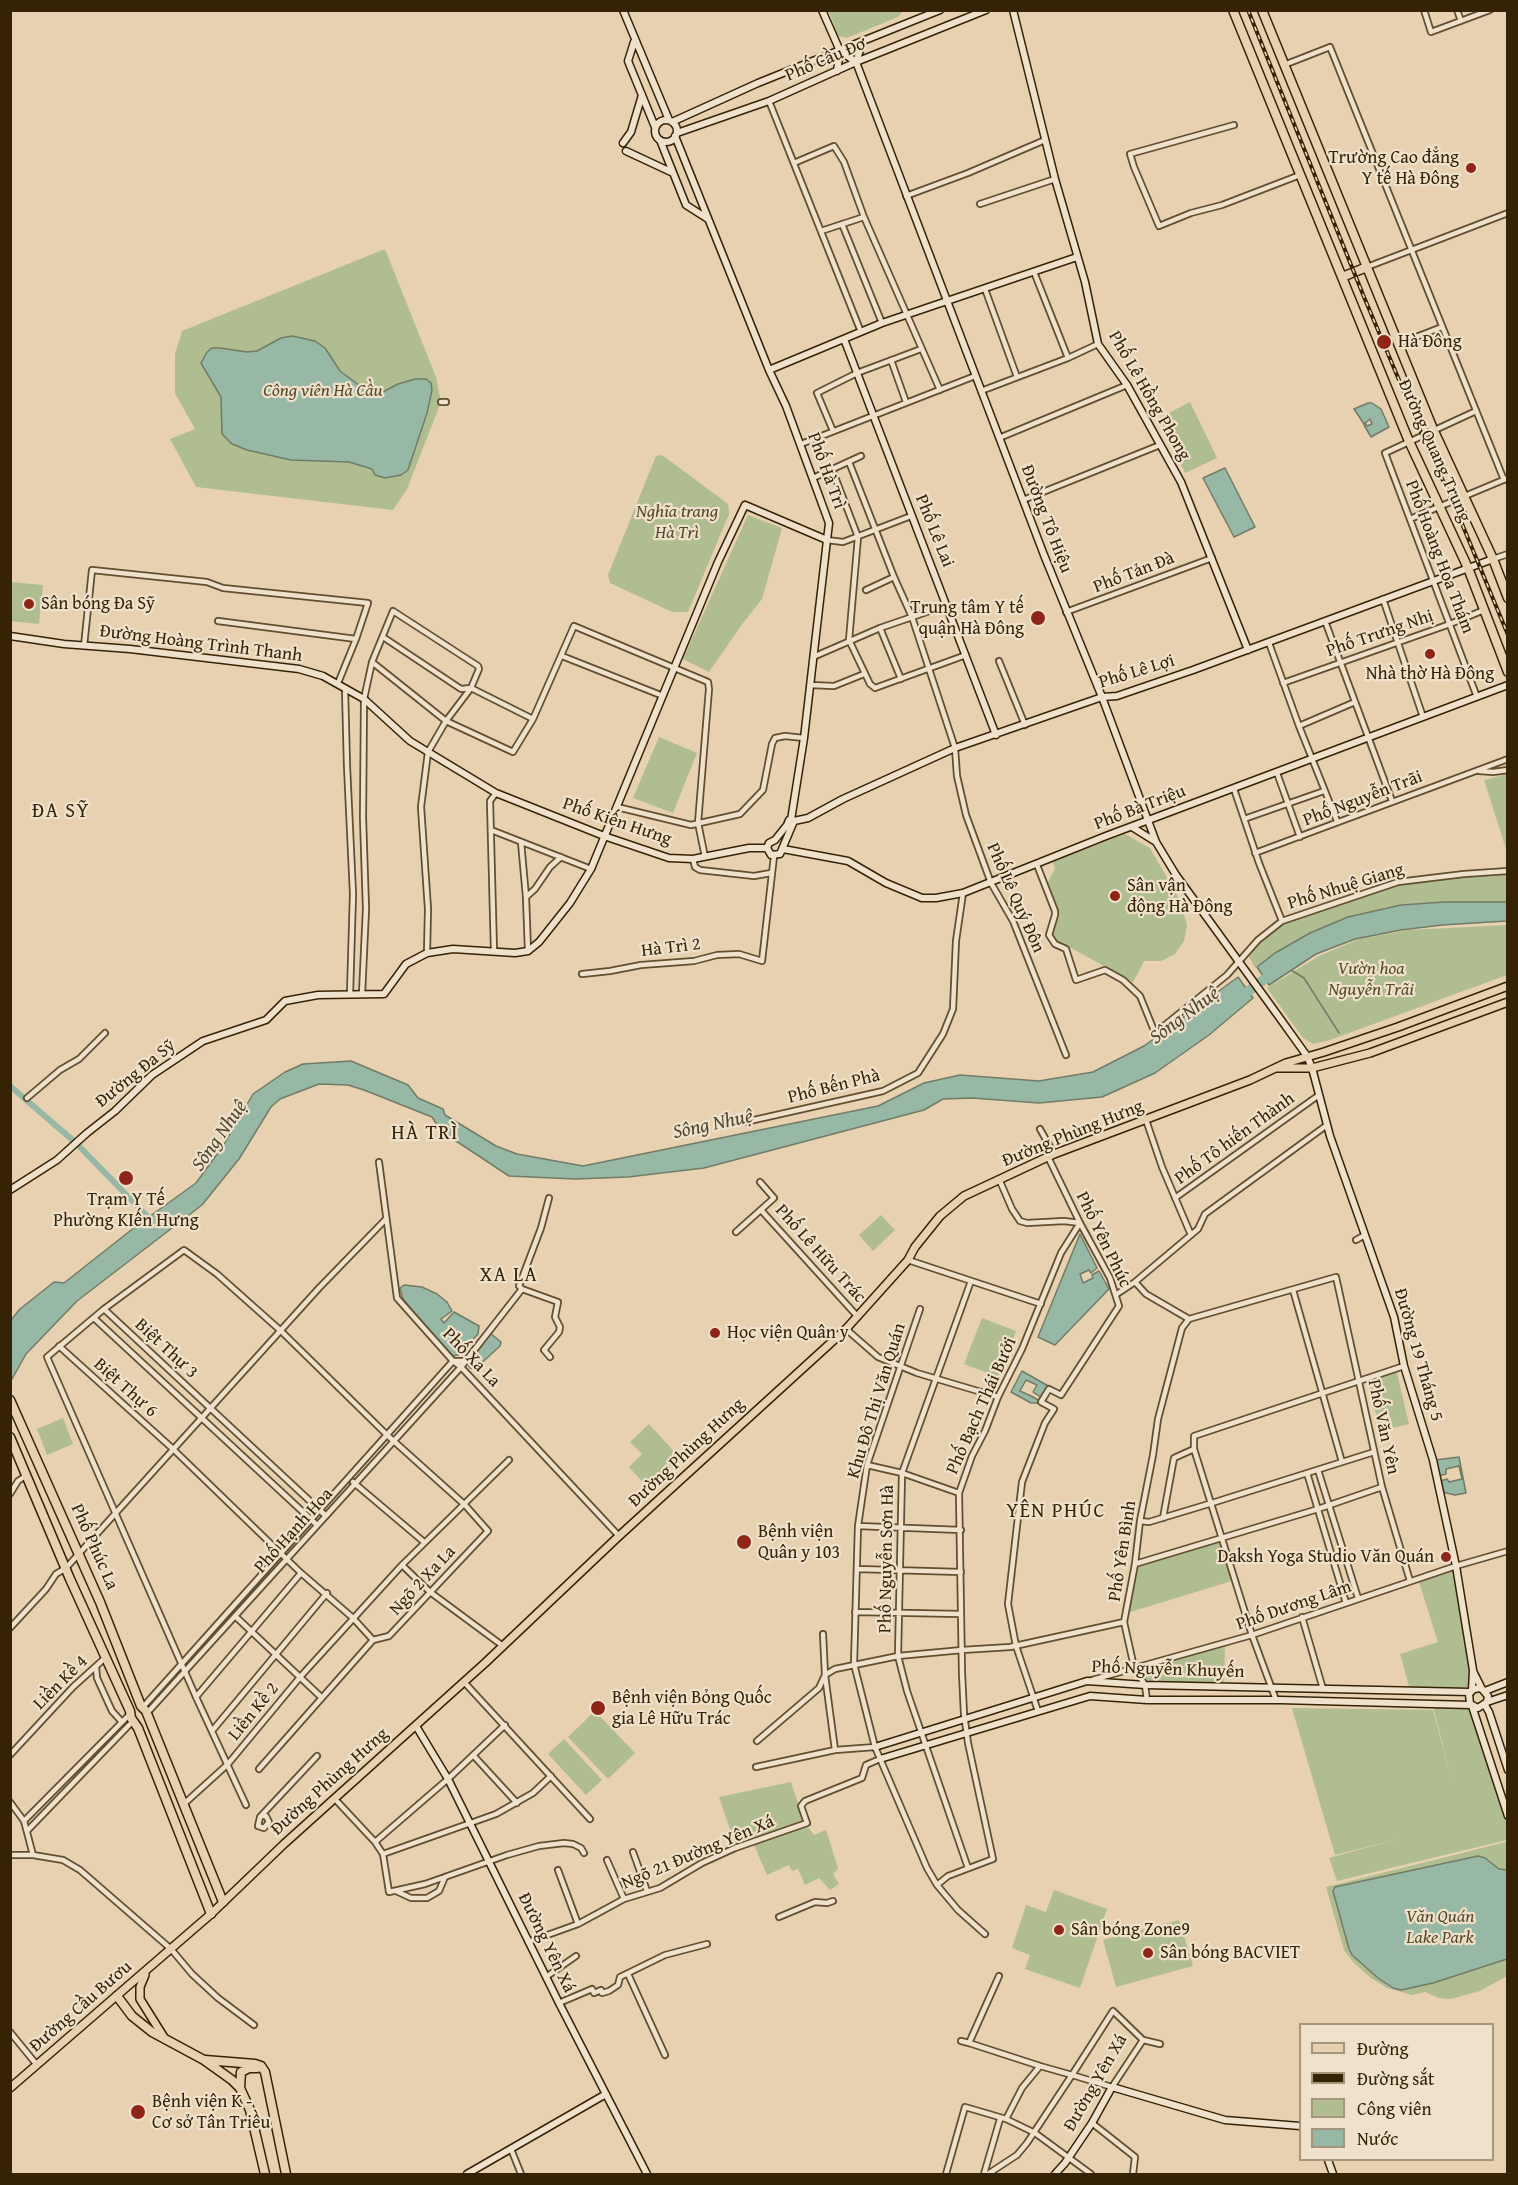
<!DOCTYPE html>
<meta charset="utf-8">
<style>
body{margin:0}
#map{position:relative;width:1518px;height:2185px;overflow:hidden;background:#e7d1b1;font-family:"Gentium Book Plus",serif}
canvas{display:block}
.frame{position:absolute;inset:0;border:12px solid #362305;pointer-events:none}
.legend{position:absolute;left:1299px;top:2023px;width:195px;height:138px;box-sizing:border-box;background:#efe1cc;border:2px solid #a5957c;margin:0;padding:8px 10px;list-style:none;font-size:18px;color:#362305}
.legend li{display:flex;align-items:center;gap:12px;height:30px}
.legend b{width:30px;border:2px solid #a5957c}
</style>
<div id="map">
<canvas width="1518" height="2185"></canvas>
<div class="frame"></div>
<ul class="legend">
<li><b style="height:8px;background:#e7d1b1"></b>Đường</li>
<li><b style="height:8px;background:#362305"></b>Đường sắt</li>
<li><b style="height:16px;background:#b0bd90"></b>Công viên</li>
<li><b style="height:16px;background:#98b8a6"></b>Nước</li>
</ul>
</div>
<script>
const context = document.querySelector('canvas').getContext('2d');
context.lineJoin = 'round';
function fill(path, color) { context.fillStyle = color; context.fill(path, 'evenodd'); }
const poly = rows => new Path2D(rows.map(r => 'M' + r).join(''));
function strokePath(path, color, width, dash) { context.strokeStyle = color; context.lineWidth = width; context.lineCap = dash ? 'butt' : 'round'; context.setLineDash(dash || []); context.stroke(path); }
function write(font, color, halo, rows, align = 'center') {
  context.font = font + ' "Gentium Book Plus",serif'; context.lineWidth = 4.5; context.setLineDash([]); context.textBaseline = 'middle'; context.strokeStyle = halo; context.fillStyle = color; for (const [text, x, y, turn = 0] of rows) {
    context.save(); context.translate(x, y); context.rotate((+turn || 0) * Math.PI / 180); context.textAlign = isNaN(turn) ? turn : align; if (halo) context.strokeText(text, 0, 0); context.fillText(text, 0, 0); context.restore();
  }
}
const green = poly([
 [829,11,903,11,898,17,847,38,838,36],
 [385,249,436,377,441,402,407,489,393,510,196,487,170,439,195,429,175,393,175,354,182,331],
 [1190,402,1217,458,1185,473,1159,418],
 [662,455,728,504,729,514,688,612,672,612,610,583,608,575,656,456],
 [748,515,782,528,762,599,743,623,709,672,683,659],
 [11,582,43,585,39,624,11,621],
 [659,737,697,753,673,813,633,798],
 [1507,774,1508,774,1507,852,1484,780],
 [1125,834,1150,848,1185,909,1183,911,1187,925,1184,941,1175,954,1161,961,1144,961,1133,982,1053,938,1053,931,1059,917,1048,882,1055,868,1053,862],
 [1507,872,1507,903,1429,903,1387,907,1326,926,1255,968,1249,957,1257,941,1283,923,1398,883,1464,874],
 [1507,925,1507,975,1330,1040,1313,1044,1303,1038,1267,988,1319,956,1359,939,1409,930],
 [881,1215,895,1230,873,1251,859,1235],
 [982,1318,1016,1331,999,1377,964,1364],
 [1396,1369,1409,1424,1380,1431,1367,1378],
 [63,1418,73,1444,47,1455,37,1429],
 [649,1424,680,1458,648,1488,629,1467,642,1454,630,1442],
 [1222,1539,1235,1580,1127,1613,1136,1565],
 [1456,1567,1473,1670,1471,1687,1410,1690,1400,1654,1438,1642,1418,1579],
 [1225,1644,1224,1686,1146,1684,1136,1668],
 [1433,1706,1470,1707,1507,1820,1507,1840,1337,1881,1329,1858,1398,1839,1335,1855,1292,1708,1433,1710,1452,1781],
 [595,1711,635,1753,608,1779,568,1737],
 [564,1739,602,1780,586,1795,548,1754],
 [791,1782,804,1822,767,1834,757,1840,755,1836,735,1844,719,1797],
 [807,1826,814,1835,826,1830,838,1868,833,1874,839,1884,830,1890,819,1878,805,1885,798,1869,792,1871,789,1865,767,1875,754,1845],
 [1506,1842,1508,1847,1507,1976,1480,1991,1451,1999,1439,1998,1425,1992,1412,1995,1387,1988,1371,1978,1353,1962,1344,1950,1326,1887],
 [1054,1890,1107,1909,1080,1988,1025,1969,1030,1955,1012,1948,1026,1905,1046,1912],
 [1179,1920,1193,1966,1116,1987,1103,1940]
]);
const water = poly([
 [292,336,315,341,325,348,340,371,368,392,379,394,398,384,415,379,426,379,431,383,432,390,427,413,408,470,401,475,385,478,375,475,372,469,349,462,291,460,247,450,232,444,222,434,221,397,201,363,207,352,212,348,220,348,247,352,257,351,281,338,292,336],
 [1368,403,1372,403,1381,409,1389,427,1371,437,1364,425,1366,424,1367,426,1372,424,1370,419,1364,424,1354,409,1368,403],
 [1225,468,1255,527,1234,537,1203,478,1225,468],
 [1444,902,1507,902,1507,921,1442,925,1401,930,1355,939,1316,954,1269,985,1257,967,1275,953,1310,933,1348,917,1401,905,1444,902],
 [1238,977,1253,998,1209,1035,1155,1073,1102,1097,1039,1103,972,1098,943,1099,924,1110,704,1168,628,1177,575,1179,509,1176,441,1131,432,1117,364,1090,348,1085,319,1084,280,1099,271,1107,239,1159,202,1205,77,1301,26,1354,12,1379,11,1375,11,1320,20,1309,54,1282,64,1283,135,1227,196,1183,223,1146,253,1094,285,1072,303,1064,351,1061,408,1085,418,1098,443,1109,445,1115,496,1146,517,1154,583,1166,878,1106,924,1083,960,1075,1039,1081,1093,1072,1144,1046,1238,977],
 [1080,1234,1097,1268,1091,1273,1089,1270,1080,1274,1083,1283,1093,1278,1092,1275,1099,1271,1109,1289,1055,1345,1038,1337,1080,1234],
 [404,1285,422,1287,437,1294,447,1302,452,1311,441,1319,444,1323,454,1312,479,1326,478,1334,458,1355,451,1356,403,1299,400,1288,404,1285],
 [490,1333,501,1342,500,1346,475,1369,470,1368,466,1362,490,1333],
 [1022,1371,1050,1387,1042,1398,1033,1392,1037,1385,1026,1380,1020,1391,1031,1396,1040,1401,1039,1403,1031,1403,1011,1392,1022,1371],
 [1459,1457,1466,1493,1455,1495,1442,1492,1440,1481,1447,1479,1449,1482,1462,1479,1459,1466,1446,1469,1446,1474,1438,1476,1435,1460,1459,1457],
 [1478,1856,1485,1858,1499,1869,1507,1870,1507,1959,1433,1983,1401,1990,1393,1988,1378,1978,1352,1955,1349,1949,1333,1891,1335,1887,1478,1856]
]);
const stream = poly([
 [1291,970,1304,978,1339,1033]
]);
const canal = poly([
 [10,1086,76,1143,148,1217]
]);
const river = poly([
 [1239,998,1277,970]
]);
const street = poly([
 [1424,10,1431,32,1490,10],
 [1457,10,1461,21],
 [1284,65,1330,47,1504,480],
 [769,101,861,332],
 [1234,125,1130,154,1134,167,1159,226,1191,213,1222,205,1300,175],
 [794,163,834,146,844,162,864,217,940,390],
 [906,196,968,173,1045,140],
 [980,204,1055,179],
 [842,224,882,323],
 [821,231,864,217],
 [1367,267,1508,213],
 [1034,272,1068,358],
 [985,289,1017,377],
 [1398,344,1442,327],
 [891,360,906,402],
 [981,391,1068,358,1098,344],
 [441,402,446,402],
 [1476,411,1385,453,1477,697],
 [833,431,817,393,857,373,921,349],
 [999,438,1127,385],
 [801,444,975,376],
 [849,462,894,577,912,617,955,748,957,776,966,815,991,883,1013,921,1066,1055],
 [832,469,858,537,849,640,870,684,875,688,966,655],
 [813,478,861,456],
 [1023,500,1160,445],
 [1410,519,1508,478],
 [827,540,843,542,911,516],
 [1493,559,1508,554],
 [866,590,894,577],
 [1383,599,1423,717],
 [1066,612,1212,558],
 [218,621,356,639],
 [1325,621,1392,801],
 [880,628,901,679],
 [383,637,461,689,471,688,533,719],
 [1269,643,1299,726,1337,821],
 [84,646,92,570,207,582,223,588,368,603,356,639,338,683],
 [562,656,663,696],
 [813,657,880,628,947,605],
 [999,661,1025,725],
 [372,662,446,721,513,752,533,719,574,626,708,682,709,689,698,823,705,857],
 [1283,683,1450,624,1484,610],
 [810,685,834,686,864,674],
 [345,688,347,766,353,894,350,994],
 [1299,726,1355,702],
 [1479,771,1493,772,1508,770],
 [1277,773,1300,837],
 [1234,789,1259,863,1282,921],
 [617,807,691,825,740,814,763,790,772,744,775,738,785,736,804,738],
 [1244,819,1324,791],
 [491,830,591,869],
 [521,842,526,897,528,951],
 [1255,853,1508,759],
 [693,859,695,867,700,870,754,876,771,873],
 [1037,865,1055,911,1055,915,1049,935,1055,944,1066,949,1076,980,1105,970,1123,980,1140,996,1155,1033,1227,975,1258,940,1282,921,1398,882,1464,874,1508,871],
 [526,897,535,889,550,867,561,857],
 [494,952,490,801,496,793],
 [582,974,610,971,641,965,694,961,717,955,739,954,762,961,774,856],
 [362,994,366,909,363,818,364,699,372,662,393,611,478,666,479,669,471,688,446,721,428,752,421,807,428,909,427,953],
 [27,1098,60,1070,79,1059,105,1033],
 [1146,1120,1162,1167,1191,1235],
 [745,1122,883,1091,918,1073,943,1034,953,1009,956,941,963,893],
 [1040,1129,1054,1154],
 [379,1162,397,1298,453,1361,461,1367,619,1536],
 [1175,1198,1319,1095],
 [761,1210,858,1317],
 [736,1232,774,1198,760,1182],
 [1356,1240,1365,1235],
 [908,1260,1041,1304],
 [1135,1282,1146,1294,1189,1319],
 [522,1289,558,1302,555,1317,560,1327,559,1332,544,1350,550,1357],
 [1293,1290,1342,1462],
 [1117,1294,1135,1282,1198,1229,1205,1214,1327,1125],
 [104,1309,326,1516],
 [920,1309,867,1465,858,1526,854,1664,875,1747,927,1868,937,1885,958,1910,985,1934],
 [94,1318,317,1525],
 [1189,1319,1336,1277,1382,1487,1410,1581],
 [846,1329,878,1357,917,1373,998,1397],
 [59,1346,173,1449,301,1573,353,1618,373,1640],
 [867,1465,902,1473,959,1493],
 [1318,1470,1358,1598],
 [1307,1473,1346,1603],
 [353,1482,424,1542],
 [10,1494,18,1481,27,1475],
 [1163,1518,1174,1458,1194,1449],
 [1140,1521,1149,1522,1212,1503,1374,1452],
 [858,1526,961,1530],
 [1135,1564,1318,1509,1382,1487],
 [402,1565,430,1592,503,1646],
 [857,1569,961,1572],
 [855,1612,961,1614],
 [235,1616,321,1697],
 [1302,1617,1323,1689],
 [1124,1622,1134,1667,1145,1685,1147,1700],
 [10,1628,46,1589,56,1574,66,1568,319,1288,386,1219],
 [823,1634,825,1675,835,1750],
 [96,1667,97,1678,112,1711,122,1722],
 [1092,1680,1252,1635,1456,1566,1508,1551],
 [464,1682,590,1819],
 [196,1697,301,1573],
 [1276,1700,1252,1635,1194,1449,1194,1436,1404,1366],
 [143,1707,453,1361,464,1361],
 [1038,1711,1016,1646,1008,1604,1022,1482,1045,1423,1054,1409,1041,1402,1049,1389,1061,1395,1119,1306,1110,1278,1080,1223,1048,1157],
 [148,1712,461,1367,522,1289,519,1286,541,1228,549,1198],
 [212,1731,327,1593],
 [757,1741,819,1688,825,1675,835,1669,898,1656,962,1650,1010,1647,1124,1622,1135,1564,1140,1521,1153,1455,1158,1419,1182,1328,1189,1319],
 [10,1755,73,1687,105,1658],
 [473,1755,517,1803],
 [756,1767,835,1750,875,1747],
 [259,1769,373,1640],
 [334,1798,375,1842,383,1854,389,1892,425,1884,507,1855,539,1846,564,1843,573,1844,581,1848,584,1853],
 [10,1802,24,1821,33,1855],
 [185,1803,228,1764,301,1676,402,1565,509,1460],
 [246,1805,196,1697,47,1357,104,1309,184,1250,217,1274,281,1331,387,1435,465,1505,488,1531,389,1636,373,1640],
 [263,1816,266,1816,269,1822,264,1828,258,1826,260,1817,317,1756],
 [24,1821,130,1714],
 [27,1831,133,1721],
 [375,1842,448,1779,505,1725],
 [633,1852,647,1891],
 [383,1854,496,1814,533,1793,551,1776],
 [10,1855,33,1855,63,1860,80,1870,171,1949,192,1974,218,1998,254,2025],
 [607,1860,624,1899],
 [968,1868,907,1691,898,1656,902,1473,971,1281],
 [558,1870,578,1924],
 [937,1885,948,1876,993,1859,968,1743,964,1714,962,1673,959,1493,972,1456,985,1431,998,1397,1022,1349,1061,1253,1080,1223,1064,1221,1027,1223,1020,1221,1012,1209,999,1179],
 [396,1891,411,1898,427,1898,439,1891,445,1877],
 [779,1917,815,1902,827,1903,833,1901],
 [528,1942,578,1924,624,1899,660,1888,702,1863,735,1848,807,1823,801,1806,805,1801,862,1778,866,1765,880,1759],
 [628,1974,665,2055],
 [546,1977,576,1956],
 [559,2003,592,1989,594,1993,601,1990,602,1993,609,1991,618,1985,620,1977,665,1955,707,1944],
 [10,2032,37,2065],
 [1143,2040,1160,2044],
 [961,2041,969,2043,1040,2066,1072,2075,1112,2087,1143,2040,1113,2011,1072,2075,1027,2143,1017,2155,988,2174],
 [969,2043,999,1976],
 [1006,2119,1022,2088,1040,2066],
 [1092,2123,1135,2157,1133,2174],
 [511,2149,521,2174],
 [946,2174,965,2107,1006,2119,1035,2133,1091,2174],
 [984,2174,1000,2119]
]);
const secondary = poly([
 [623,10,669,120],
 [822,10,840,51,856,62],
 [1013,10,1055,179,1085,282,1098,344,1127,385,1181,482,1248,650],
 [634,42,628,61,655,127],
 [856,62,1044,555,1102,697,1156,842,1176,875,1279,1017,1307,1056,1312,1068,1330,1136,1394,1317,1404,1366,1433,1460,1456,1566,1473,1670,1472,1690],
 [856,62,863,41],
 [837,71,840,51],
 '655 131a11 11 0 1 1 22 0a11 11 0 1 1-22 0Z',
 [672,122,758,83,940,10],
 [677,133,769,101,856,62,986,10],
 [675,136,769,370,786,406,829,523,804,738,791,820],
 [660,140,686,205,708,219],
 [623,143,631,132,642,95],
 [626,151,671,172],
 [844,339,996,735],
 [769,370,882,323,1077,257],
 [10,636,64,644,130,649,299,669,323,676,364,699,410,741,496,793,604,836,669,858,693,859,749,848,767,848],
 [1132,827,1156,842],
 [767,848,769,843,775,840,787,825,789,820,794,821,808,818,843,799,955,748,1102,697,1117,696,1193,670,1493,559],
 [767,848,771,855,780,854,794,821],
 [783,849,848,861,886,883,922,898,936,898,963,893,1106,836,1508,685],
 [10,1190,57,1160,87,1133,115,1111,152,1075,203,1041,266,1020,285,1001,318,995,384,994,406,964,427,953,453,949,515,953,528,951,539,942,570,903,591,869,718,562,745,505,827,540],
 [1473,1671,1482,1689],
 [1485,1691,1508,1682],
 [1487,1702,1488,1696,1481,1688,1474,1689,1469,1694,1470,1704,1478,1708,1487,1702,1508,1695],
 [1485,1705,1489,1712,1508,1770],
 [1472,1706,1508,1816],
 [416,1726,448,1779,559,2003,647,2174],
 [875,1747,1087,1681,1145,1685,1470,1692],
 [880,1759,1090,1696,1147,1700,1280,1700,1470,1705],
 [1328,2160,1333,2174],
 [467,2174,606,2094],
 [1055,2174,1065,2163,1092,2123,1112,2087,1225,2120,1300,2126]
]);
const primary = poly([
 [1277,1068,1312,1068,1370,1053,1508,1002],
 [145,1975,140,1987,140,1999,165,2039],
 [10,2088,211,1914,284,1844,485,1663,619,1536,846,1329,908,1260,915,1247,940,1216,964,1196,1054,1154,1250,1080,1286,1063,1324,1052,1398,1027,1508,986]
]);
const highway = poly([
 [1233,10,1408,439,1468,568,1508,672],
 [1262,10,1433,429,1493,559,1508,598],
 [1342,277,1367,267],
 [10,1400,100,1602,141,1706,146,1711,223,1902],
 [10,1437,70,1579,130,1711,131,1718,138,1728,211,1914],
 [117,1996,132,2016,152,2032,204,2060,232,2080,240,2088,250,2110,265,2174],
 [205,2060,255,2064,261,2066,265,2072,286,2174],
 [240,2088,241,2072,249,2068,257,2068]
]);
const rail = poly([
 [1248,10,1364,297,1429,451,1453,502,1508,635]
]);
const markers = [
 [1471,168,6,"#8f2418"],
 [1384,342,8,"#8f2418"],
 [29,604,6,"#8f2418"],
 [1038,618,8,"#8f2418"],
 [1430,654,6,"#8f2418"],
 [1115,896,6,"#8f2418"],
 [126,1178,8,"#8f2418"],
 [715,1333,6,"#8f2418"],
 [744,1542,8,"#8f2418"],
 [1446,1557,6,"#8f2418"],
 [598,1708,8,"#8f2418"],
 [1059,1930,6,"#8f2418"],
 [1148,1953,6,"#8f2418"],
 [138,2112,8,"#8f2418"]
];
const streetNames = [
 ["Phố Cầu Đơ",826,60,-23],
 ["Phố Lê Hồng Phong",1149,396,60],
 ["Đường Quang Trung",1434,451,66],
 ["Phố Hà Trì",826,471,70],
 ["Đường Tô Hiệu",1046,519,69],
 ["Phố Lê Lai",934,531,68],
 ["Phố Hoàng Hoa Thám",1439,557,69],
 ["Phố Tản Đà",1134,573,-21],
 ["Phố Trưng Nhị",1380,634,-19],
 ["Đường Hoàng Trình Thanh",201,644,7],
 ["Phố Lê Lợi",1137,672,-17],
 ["Phố Nguyễn Trãi",1363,799,-21],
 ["Phố Bà Triệu",1140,808,-21],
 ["Phố Kiến Hưng",617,822,19],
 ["Phố Nhuệ Giang",1346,887,-17],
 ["Phố Lê Quý Đôn",1015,898,66],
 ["Hà Trì 2",671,948,-7],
 ["Đường Đa Sỹ",136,1074,-39],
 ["Phố Bến Phà",834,1087,-14],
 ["Đường Phùng Hưng",1073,1134,-22],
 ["Phố Tô hiến Thành",1235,1139,-36],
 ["Phố Yên Phúc",1103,1240,64],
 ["Phố Lê Hữu Trác",820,1254,48],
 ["Biệt Thự 3",166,1349,43],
 ["Đường 19 Tháng 5",1418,1355,74],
 ["Phố Xa La",471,1358,46],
 ["Biệt Thự 6",125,1388,42],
 ["Khu Đô Thị Văn Quán",877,1401,-73],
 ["Phố Bạch Thái Bưởi",982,1406,-66],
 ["Phố Văn Yên",1383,1427,78],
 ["Đường Phùng Hưng",687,1453,-43],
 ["Phố Hạnh Hoa",294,1531,-48],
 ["Phố Phúc La",94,1547,66],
 ["Phố Yên Bình",1123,1551,-81],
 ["Phố Nguyễn Sơn Hà",887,1559,-89],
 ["Ngõ 2 Xa La",423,1581,-47],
 ["Phố Dương Lâm",1294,1606,-19],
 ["Phố Nguyễn Khuyến",1168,1670,2],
 ["Liền Kề 4",61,1683,-45],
 ["Liền Kề 2",254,1712,-51],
 ["Đường Phùng Hưng",330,1782,-42],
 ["Ngõ 21 Đường Yên Xá",698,1853,-23],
 ["Đường Yên Xá",546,1943,64],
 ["Đường Cầu Bươu",81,2007,-41],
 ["Đường Yên Xá",1096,2083,-60]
];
const poiNames = [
 ["Trường Cao đẳng",1459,158,"right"],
 ["Y tế Hà Đông",1459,179,"right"],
 ["Hà Đông",1398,342],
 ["Sân bóng Đa Sỹ",41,604],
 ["Trung tâm Y tế",1024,608,"right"],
 ["quận Hà Đông",1024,629,"right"],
 ["Nhà thờ Hà Đông",1430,674,"center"],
 ["Sân vận",1127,886],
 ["động Hà Đông",1127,907],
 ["Trạm Y Tế",126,1200,"center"],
 ["Phường KIến Hưng",126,1221,"center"],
 ["Học viện Quân y",727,1333],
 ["Bệnh viện",758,1532],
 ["Quân y 103",758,1553],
 ["Daksh Yoga Studio Văn Quán",1434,1557,"right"],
 ["Bệnh viện Bỏng Quốc",612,1698],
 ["gia Lê Hữu Trác",612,1719],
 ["Sân bóng Zone9",1071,1930],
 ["Sân bóng BACVIET",1160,1953],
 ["Bệnh viện K -",152,2102],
 ["Cơ sở Tân Triều",152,2123]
];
const parkNames = [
 ["Công viên Hà Cầu",323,391],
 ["Nghĩa trang",677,512],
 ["Hà Trì",677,533],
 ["Vườn hoa",1371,969],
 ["Nguyễn Trãi",1371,990],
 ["Văn Quán",1440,1917],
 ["Lake Park",1440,1938]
];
const neighbourhoodNames = [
 ["ĐA SỸ",61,812],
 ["HÀ TRÌ",425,1134],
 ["XA LA",509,1276],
 ["YÊN PHÚC",1056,1512]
];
const waterNames = [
 ["Sông Nhuệ",1185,1016,-37],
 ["Sông Nhuệ",713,1125,-12],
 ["Sông Nhuệ",220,1136,-55]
];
fill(green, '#b0bd90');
fill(water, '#98b8a6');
strokePath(water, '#717c66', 1.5);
strokePath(stream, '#717c66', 1.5);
strokePath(canal, '#98b8a6', 6);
strokePath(river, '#98b8a6', 10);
strokePath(street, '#624e30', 8);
strokePath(secondary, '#362305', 9);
strokePath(primary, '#362305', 10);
strokePath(highway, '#362305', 11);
strokePath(street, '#efe1cc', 4.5);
strokePath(secondary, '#efe1cc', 6);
strokePath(primary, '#e7d1b1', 7);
strokePath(highway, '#e7d1b1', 8);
strokePath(rail, '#362305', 4);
strokePath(rail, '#efe1cc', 1.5, [4.5]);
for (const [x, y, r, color] of markers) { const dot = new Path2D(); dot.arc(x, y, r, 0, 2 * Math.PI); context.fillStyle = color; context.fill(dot); strokePath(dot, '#efe1cc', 2); }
write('18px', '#362305', '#efe1cc', streetNames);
write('18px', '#362305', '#efe1cc', poiNames, 'left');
write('italic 18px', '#544a28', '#efe1cc', parkNames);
context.letterSpacing = '1.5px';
write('20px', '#362305', '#efe1cc', neighbourhoodNames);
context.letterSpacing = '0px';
write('italic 20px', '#4e482d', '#efe1cc', waterNames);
</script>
